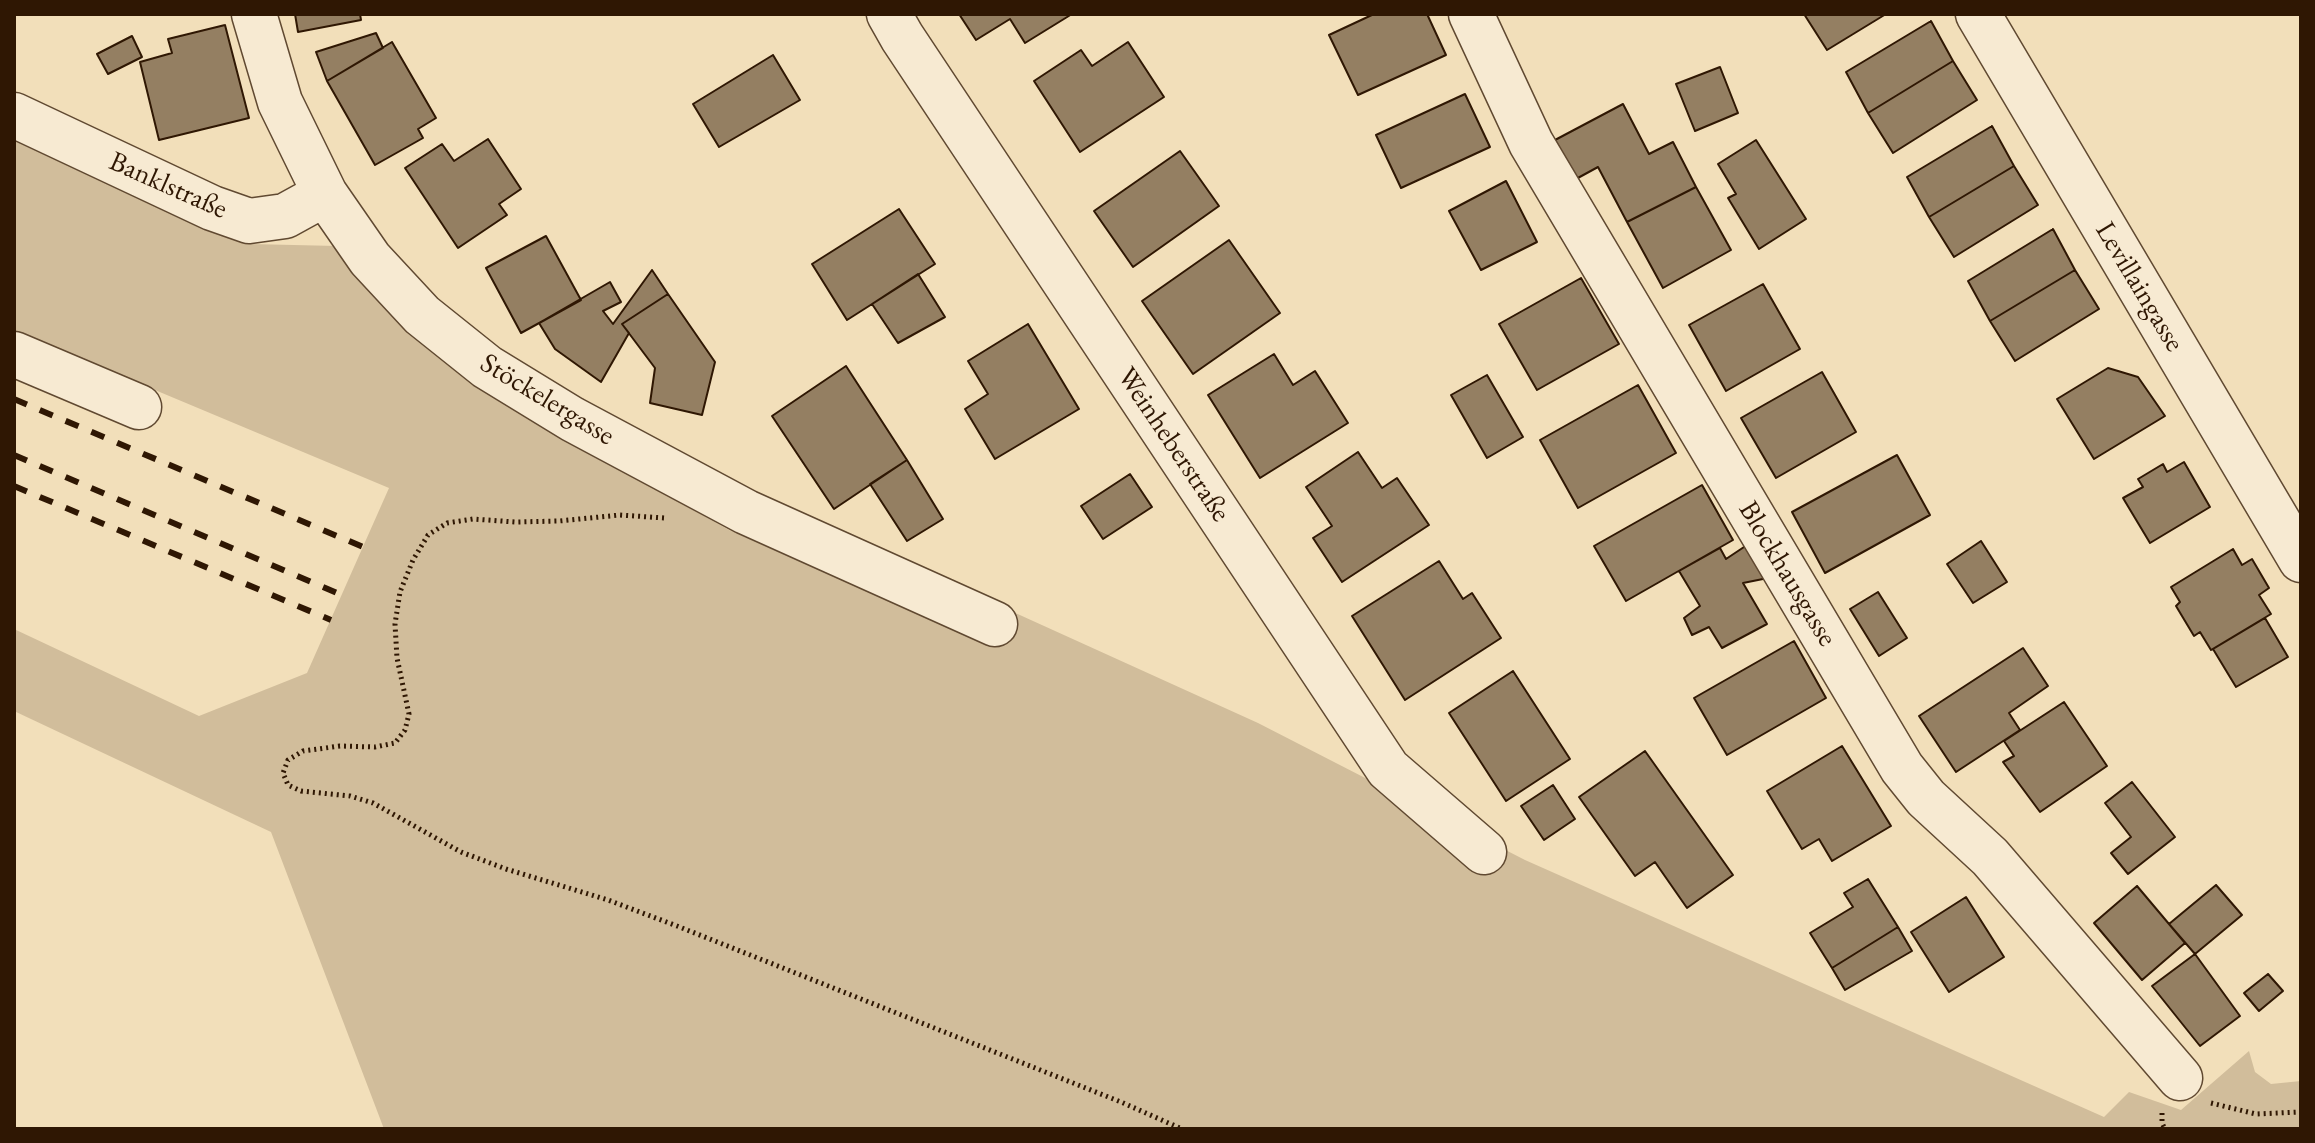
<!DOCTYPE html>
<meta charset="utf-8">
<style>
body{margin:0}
#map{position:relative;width:2315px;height:1143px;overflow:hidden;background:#f2dfba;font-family:"EB Garamond",serif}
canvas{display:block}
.frame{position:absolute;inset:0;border:16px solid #2f1703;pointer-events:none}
</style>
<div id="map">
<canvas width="2315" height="1143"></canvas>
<div class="frame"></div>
</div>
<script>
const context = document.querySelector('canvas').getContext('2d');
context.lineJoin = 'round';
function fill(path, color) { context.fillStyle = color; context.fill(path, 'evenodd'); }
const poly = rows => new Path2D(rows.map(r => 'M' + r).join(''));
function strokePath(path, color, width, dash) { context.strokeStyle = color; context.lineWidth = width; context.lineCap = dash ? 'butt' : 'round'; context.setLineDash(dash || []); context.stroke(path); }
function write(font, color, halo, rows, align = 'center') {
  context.font = font + ' "EB Garamond",serif'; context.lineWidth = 6; context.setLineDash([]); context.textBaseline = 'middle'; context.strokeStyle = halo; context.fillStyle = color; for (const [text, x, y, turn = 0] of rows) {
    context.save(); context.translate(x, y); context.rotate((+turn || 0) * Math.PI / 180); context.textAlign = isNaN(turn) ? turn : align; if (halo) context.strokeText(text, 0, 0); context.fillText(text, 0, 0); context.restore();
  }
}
const green = poly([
 [14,131,250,244,337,246,562,437,729,530,992,646,1011,611,1258,723,1525,860,2104,1117,2129,1092,2181,1110,2249,1051,2255,1072,2271,1084,2301,1081,2301,1129,384,1129,271,832,14,711,14,629,199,716,307,673,389,488,14,331]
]);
const building = poly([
 [295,14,360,14,361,20,298,32,295,14],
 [959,14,1072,14,1025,43,1010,19,976,40,959,14],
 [1374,14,1427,14,1446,55,1358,95,1329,35,1374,14],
 [1804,14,1886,14,1827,50,1804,14],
 [1931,21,1953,61,1868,113,1846,72,1931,21],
 [225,25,249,118,159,140,140,62,172,53,168,39,225,25],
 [376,33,383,48,327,81,316,52,376,33],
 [132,36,142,57,108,74,97,54,132,36],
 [392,42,436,118,418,129,423,138,375,165,327,81,392,42],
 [1128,42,1164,97,1080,152,1034,81,1081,50,1092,66,1128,42],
 [773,55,800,100,719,147,693,104,773,55],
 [1953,61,1977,100,1893,153,1868,113,1953,61],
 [1720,67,1738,113,1695,131,1676,84,1720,67],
 [1465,94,1490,147,1401,188,1376,135,1465,94],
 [1623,104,1649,154,1673,142,1696,187,1627,222,1598,167,1576,179,1555,140,1623,104],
 [1992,126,2014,166,1929,217,1907,177,1992,126],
 [488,139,521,189,499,204,507,215,458,248,405,168,442,144,454,161,488,139],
 [1756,140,1806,219,1759,249,1728,198,1736,194,1718,164,1756,140],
 [1180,151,1219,206,1133,267,1094,211,1180,151],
 [2014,166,2038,205,1954,257,1929,217,2014,166],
 [1506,181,1537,242,1481,270,1449,211,1506,181],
 [1696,187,1731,250,1663,288,1627,222,1696,187],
 [899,209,935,264,847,320,812,264,899,209],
 [2053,229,2075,270,1990,321,1968,281,2053,229],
 [546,236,581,300,521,333,486,268,546,236],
 [1229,240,1280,313,1193,374,1142,301,1229,240],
 [652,270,668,294,622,324,629,333,601,382,555,349,539,323,610,282,621,302,603,311,613,324,652,270],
 [2075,270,2099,309,2015,361,1990,321,2075,270],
 [918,274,945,317,898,343,872,304,918,274],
 [1581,278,1619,344,1537,390,1499,324,1581,278],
 [1763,284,1800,349,1726,391,1689,325,1763,284],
 [668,294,715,362,702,415,650,403,655,368,622,324,668,294],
 [1028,324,1079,409,995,459,965,409,988,394,968,361,1028,324],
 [1274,354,1293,385,1315,371,1348,423,1260,478,1208,395,1274,354],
 [846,366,907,460,834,509,772,416,846,366],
 [2108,368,2138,377,2165,416,2094,459,2057,399,2108,368],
 [1822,372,1856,432,1776,478,1741,418,1822,372],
 [1487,375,1523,437,1487,458,1451,395,1487,375],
 [1638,385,1676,453,1578,508,1540,440,1638,385],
 [1358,452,1382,488,1397,478,1429,525,1342,582,1313,538,1332,526,1306,487,1358,452],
 [1897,455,1930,515,1825,573,1792,512,1897,455],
 [907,460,943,519,907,541,870,484,907,460],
 [2184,462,2210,507,2150,543,2123,498,2143,487,2138,479,2163,464,2167,472,2184,462],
 [1130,474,1152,507,1103,539,1081,506,1130,474],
 [1702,485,1733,540,1626,601,1594,546,1702,485],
 [1981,541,2007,582,1973,603,1947,564,1981,541],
 [1747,545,1768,578,1743,583,1767,624,1722,648,1709,627,1692,635,1684,618,1700,606,1679,571,1720,548,1726,559,1747,545],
 [2233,549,2242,565,2252,559,2269,588,2259,595,2271,614,2211,650,2200,632,2194,636,2176,606,2180,602,2171,587,2233,549],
 [1439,561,1463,599,1472,593,1501,638,1405,700,1352,616,1439,561],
 [1878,592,1907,638,1879,656,1850,609,1878,592],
 [2265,618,2288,657,2236,687,2213,649,2265,618],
 [1794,641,1826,698,1727,755,1694,698,1794,641],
 [2023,648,2048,686,2009,713,2020,730,1956,772,1919,716,2023,648],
 [1513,671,1570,759,1506,801,1449,713,1513,671],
 [2064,702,2107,766,2040,812,2003,762,2014,756,2004,741,2064,702],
 [1842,746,1891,826,1832,861,1819,839,1802,849,1767,791,1842,746],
 [1645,751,1733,875,1687,908,1655,862,1635,876,1579,797,1645,751],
 [2132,782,2175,837,2128,874,2111,853,2131,837,2105,803,2132,782],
 [1553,785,1575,819,1544,840,1521,806,1553,785],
 [1868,879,1898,927,1832,968,1810,933,1853,907,1844,893,1868,879],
 [2216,885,2242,915,2195,954,2169,924,2216,885],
 [2137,886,2185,943,2142,980,2094,923,2137,886],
 [1966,897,2004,957,1949,992,1911,932,1966,897],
 [1898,927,1912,951,1845,990,1832,968,1898,927],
 [2195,954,2240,1016,2200,1046,2152,986,2195,954],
 [2268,974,2283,991,2259,1011,2244,993,2268,974]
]);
const path = poly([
 [664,518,620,515,559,521,515,522,473,519,447,523,428,535,413,560,400,592,395,624,397,658,409,714,405,730,395,743,375,747,340,746,303,751,288,760,283,773,288,785,301,791,350,796,373,803,461,852,506,869,608,900,677,926,1121,1102,1182,1129],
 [2211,1103,2256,1114,2301,1112],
 [2162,1113,2162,1123,2165,1129]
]);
const minor = poly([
 [254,14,280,102,325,194,370,259,422,315,487,367,572,419,746,512,995,624],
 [889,14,902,37,1388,769,1484,852],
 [1471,14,1531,143,1902,768,1926,798,1990,857,2180,1078],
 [1978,14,2301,560],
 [14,115,212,208,249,221,285,216,325,194],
 [14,354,139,407]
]);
const rail = poly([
 [14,399,363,547],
 [14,455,342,595],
 [14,486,331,620]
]);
const streetNames = [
 ["Banklstraße",168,186,24],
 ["Levillaingasse",2139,287,59],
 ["Stöckelergasse",547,400,31],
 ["Weinheberstraße",1173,445,56],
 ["Blockhausgasse",1787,574,59]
];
fill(green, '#d1bd9b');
fill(building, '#947f62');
strokePath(building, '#2f1703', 2);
strokePath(minor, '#604931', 47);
strokePath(path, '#2f1703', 5, [2, 4]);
strokePath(minor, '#f7ead2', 44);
strokePath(rail, '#2f1703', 6, [14, 14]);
write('28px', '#2f1703', '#f7ead2', streetNames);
</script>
